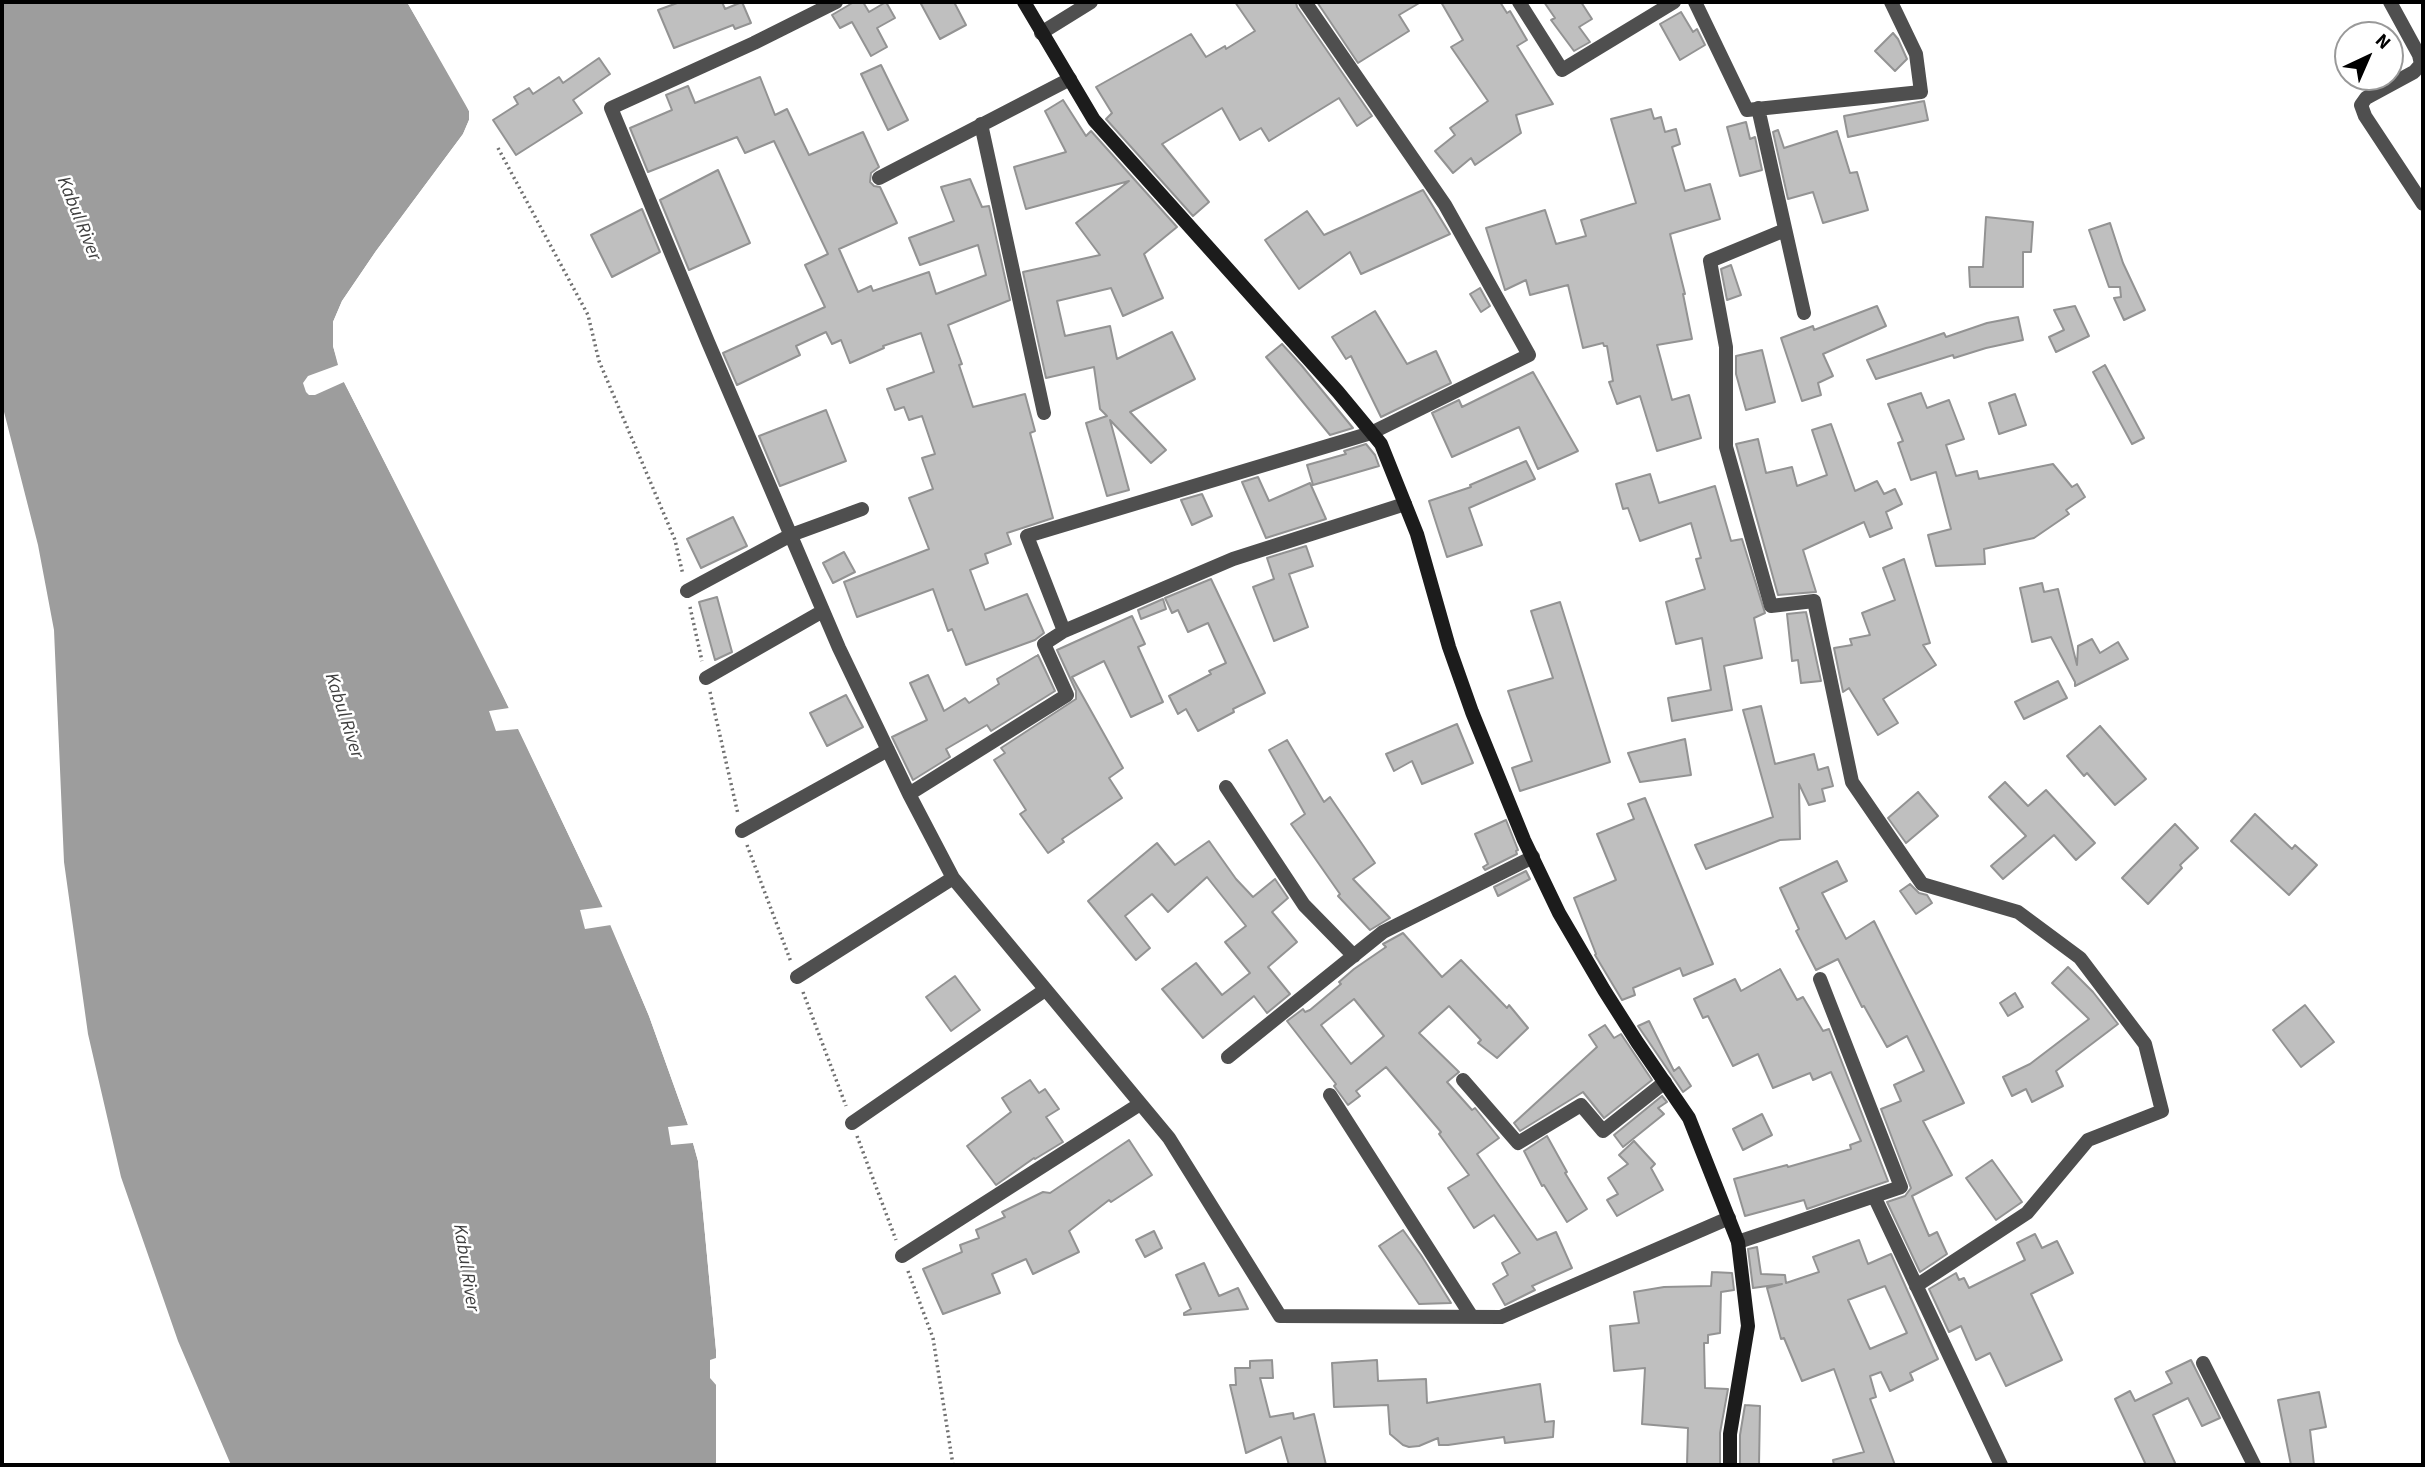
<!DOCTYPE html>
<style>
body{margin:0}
#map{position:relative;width:2425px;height:1467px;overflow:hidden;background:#fff;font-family:"Source Sans 3",sans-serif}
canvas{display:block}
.frame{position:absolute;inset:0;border:4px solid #000;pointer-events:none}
.north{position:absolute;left:2334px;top:21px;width:70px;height:70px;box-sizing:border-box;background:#fff;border:2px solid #999;border-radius:50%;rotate:44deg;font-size:19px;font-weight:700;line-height:28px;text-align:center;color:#000}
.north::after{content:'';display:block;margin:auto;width:24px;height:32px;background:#000;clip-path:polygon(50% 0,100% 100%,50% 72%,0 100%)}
</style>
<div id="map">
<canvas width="2425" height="1467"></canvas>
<div class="frame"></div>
<div class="north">N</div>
</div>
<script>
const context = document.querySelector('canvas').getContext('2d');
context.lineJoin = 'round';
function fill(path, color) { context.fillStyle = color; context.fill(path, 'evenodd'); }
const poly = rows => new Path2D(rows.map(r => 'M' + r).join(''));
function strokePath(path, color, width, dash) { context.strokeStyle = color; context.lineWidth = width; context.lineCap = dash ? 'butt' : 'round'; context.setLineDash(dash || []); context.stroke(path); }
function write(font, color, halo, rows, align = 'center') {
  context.font = font + ' "Source Sans 3",sans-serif'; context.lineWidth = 5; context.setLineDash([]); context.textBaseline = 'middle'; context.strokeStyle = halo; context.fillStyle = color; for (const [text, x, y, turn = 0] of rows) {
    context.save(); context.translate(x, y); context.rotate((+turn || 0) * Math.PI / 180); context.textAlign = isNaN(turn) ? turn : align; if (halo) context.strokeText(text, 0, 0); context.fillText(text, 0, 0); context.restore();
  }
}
const water = poly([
 [2,2,407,2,469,111,469,120,463,134,376,251,342,301,333,322,333,346,344,382,489,666,603,908,649,1016,688,1125,698,1161,716,1350,716,1465,231,1465,178,1341,121,1177,88,1034,64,862,54,630,38,545,2,404]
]);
const pier = poly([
 [407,2,411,2,427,26,466,97,473,110,472,121,466,136,379,253,345,303,336,323,337,346,347,380,492,665,606,906,652,1015,691,1124,701,1161,720,1350,720,1465,716,1465,717,1386,710,1378,710,1360,716,1358,716,1350,698,1161,693,1143,671,1145,668,1127,688,1125,649,1016,611,925,585,929,580,910,603,907,518,729,496,731,489,711,509,708,344,382,315,395,309,395,306,392,303,383,308,376,338,365,333,346,333,322,342,301,376,251,463,134,469,120,469,111,463,98]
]);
const building = poly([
 [680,2,722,2,725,9,742,2,751,23,735,29,733,25,674,48,658,10,680,2],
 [854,2,863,2,869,12,886,2,895,18,877,28,887,47,871,56,852,22,840,28,832,15,854,2],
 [920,2,954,2,966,25,940,39,920,2],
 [1235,2,1296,2,1297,7,1372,116,1357,126,1339,98,1269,141,1261,128,1240,140,1222,108,1162,144,1209,202,1193,216,1106,119,1112,113,1096,87,1191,34,1206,57,1225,46,1226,49,1255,31,1235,2],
 [1317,2,1421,2,1399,15,1409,31,1358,63,1317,2],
 [1441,2,1500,2,1507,13,1510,11,1527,40,1517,46,1553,104,1516,115,1521,133,1475,165,1471,158,1453,173,1435,151,1455,135,1450,128,1488,101,1451,47,1463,40,1441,2],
 [1544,2,1581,2,1592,19,1579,27,1590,42,1574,51,1551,20,1555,18,1544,2],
 [1681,12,1693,32,1697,29,1705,45,1680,60,1660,24,1681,12],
 [1893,33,1898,39,1907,59,1895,71,1875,51,1893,33],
 [599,58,610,74,573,100,582,113,516,155,493,120,518,104,514,97,529,88,533,94,559,77,563,83,599,58],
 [881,65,908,120,888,130,861,74,881,65],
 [760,77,775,115,787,109,809,155,863,132,879,167,871,173,870,182,874,186,880,187,897,223,839,249,858,292,871,286,873,291,929,272,936,294,986,275,978,245,920,265,909,238,954,221,941,187,970,179,982,207,989,206,1010,300,948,325,962,364,959,365,973,407,1025,394,1035,431,1030,433,1053,518,1007,533,1011,544,985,554,988,563,970,570,985,610,1027,594,1044,633,1035,640,966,665,952,629,948,631,933,589,857,617,844,582,929,549,909,498,933,489,922,458,935,454,922,416,909,420,904,407,895,410,887,389,934,372,921,333,883,346,884,348,850,363,841,340,832,344,826,332,796,346,800,355,737,385,723,353,825,307,805,265,828,254,774,141,745,153,737,137,648,172,630,128,672,110,666,95,688,86,695,103,760,77],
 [1063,100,1086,136,1091,131,1177,227,1144,254,1163,298,1123,316,1111,288,1057,301,1065,336,1110,326,1117,359,1172,332,1195,379,1130,412,1166,450,1151,463,1110,420,1129,490,1107,496,1086,423,1107,416,1100,409,1094,367,1046,378,1023,272,1100,255,1076,223,1129,181,1026,209,1014,167,1066,152,1045,111,1063,100],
 [1924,101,1928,120,1848,137,1844,116,1924,101],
 [1651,109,1654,119,1661,117,1665,132,1676,129,1680,144,1672,147,1685,191,1710,184,1720,219,1670,234,1685,294,1683,294,1692,339,1657,345,1672,400,1689,395,1701,438,1657,451,1640,396,1617,404,1609,382,1613,381,1607,346,1604,346,1603,343,1583,348,1568,285,1530,295,1526,280,1505,290,1486,228,1545,210,1556,244,1586,236,1581,220,1636,203,1611,119,1651,109],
 [1746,122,1750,139,1755,137,1762,170,1740,176,1727,127,1746,122],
 [1778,130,1784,148,1837,131,1850,173,1857,172,1868,210,1823,223,1813,192,1788,199,1773,132,1778,130],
 [718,170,750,243,689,270,660,200,718,170],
 [1423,190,1450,234,1361,274,1350,252,1299,289,1265,240,1307,211,1324,235,1423,190],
 [642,209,660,252,612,277,591,235,642,209],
 [1986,217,2033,222,2031,252,2023,252,2023,287,1970,287,1969,267,1983,267,1986,217],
 [2110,223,2123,263,2145,310,2124,320,2114,298,2121,297,2120,287,2109,287,2089,230,2110,223],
 [1731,265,1741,295,1727,300,1721,269,1731,265],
 [1480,288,1490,306,1481,312,1470,294,1480,288],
 [1877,306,1886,326,1823,354,1833,376,1818,383,1821,395,1802,401,1781,338,1813,326,1814,330,1877,306],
 [2075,306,2089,336,2056,352,2049,337,2064,330,2054,310,2075,306],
 [1375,311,1407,364,1436,351,1451,383,1381,417,1351,356,1346,359,1332,337,1375,311],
 [2018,317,2023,340,1986,348,1954,358,1953,355,1876,379,1867,360,1944,333,1946,337,1987,323,2018,317],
 [1282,344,1302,366,1353,428,1330,435,1266,357,1282,344],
 [1762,350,1775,402,1746,410,1736,374,1736,356,1762,350],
 [2105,365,2144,438,2132,444,2093,372,2105,365],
 [1533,372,1578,451,1538,469,1519,427,1452,457,1432,413,1459,400,1462,407,1533,372],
 [1921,393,1927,408,1949,400,1964,439,1946,445,1956,476,1977,471,1979,479,2053,464,2072,487,2077,484,2085,497,2066,510,2069,514,2034,538,1984,549,1985,564,1936,566,1928,535,1951,529,1936,472,1911,480,1898,443,1903,441,1888,404,1921,393],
 [2015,394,2026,425,1999,434,1989,403,2015,394],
 [826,410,846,461,780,486,759,436,826,410],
 [1831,424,1855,491,1877,481,1884,494,1895,489,1902,504,1886,512,1892,528,1870,537,1864,522,1803,550,1816,592,1778,595,1736,444,1758,439,1766,473,1792,467,1797,486,1827,475,1812,430,1831,424],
 [1366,444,1375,455,1379,466,1313,485,1307,465,1346,454,1344,451,1366,444],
 [1526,461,1535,479,1469,508,1482,545,1447,557,1429,501,1471,487,1470,485,1526,461],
 [1650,474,1659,503,1715,486,1731,541,1742,539,1765,613,1754,618,1762,658,1724,666,1732,710,1672,721,1668,698,1711,690,1702,638,1676,644,1666,602,1705,589,1696,559,1701,558,1691,523,1640,541,1628,508,1623,509,1616,484,1650,474],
 [1258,477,1269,501,1310,483,1326,519,1266,538,1242,482,1258,477],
 [1202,494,1212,516,1192,525,1181,500,1202,494],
 [733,517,747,546,701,568,687,539,733,517],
 [1306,546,1313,566,1289,574,1308,627,1274,641,1253,587,1274,579,1267,558,1306,546],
 [844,552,855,572,833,583,823,563,844,552],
 [1904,559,1930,643,1923,645,1936,665,1883,699,1898,723,1878,735,1849,688,1843,692,1834,648,1852,645,1850,639,1870,635,1862,613,1895,600,1883,568,1904,559],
 [1211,579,1265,693,1233,709,1234,712,1198,731,1186,709,1178,714,1169,696,1211,674,1209,671,1226,663,1208,623,1188,632,1178,610,1172,613,1165,598,1211,579],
 [2042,583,2044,592,2058,589,2077,665,2078,646,2092,639,2100,653,2118,642,2128,659,2075,686,2075,682,2051,637,2032,642,2020,588,2042,583],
 [717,597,732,652,715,660,699,602,717,597],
 [1163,599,1166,609,1141,619,1138,610,1163,599],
 [1560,602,1610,762,1520,791,1512,768,1532,761,1508,691,1553,678,1531,611,1560,602],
 [1806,612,1821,681,1801,683,1798,660,1792,661,1787,614,1806,612],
 [1132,616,1145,644,1138,647,1163,702,1131,717,1104,661,1072,677,1123,768,1109,778,1122,798,1062,839,1064,842,1048,853,1020,814,1026,810,994,760,1005,753,1001,748,1076,699,1076,691,1057,650,1132,616],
 [1038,655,1055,691,991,731,987,725,946,749,950,757,913,780,892,737,927,720,910,683,928,675,944,711,965,698,969,703,999,684,997,679,1038,655],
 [2058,681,2067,698,2024,719,2015,702,2058,681],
 [846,695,863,727,827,746,810,713,846,695],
 [1761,706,1775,764,1814,754,1818,770,1828,767,1833,786,1822,789,1825,801,1809,805,1799,784,1800,839,1780,840,1706,869,1695,845,1773,817,1743,710,1761,706],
 [1457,724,1473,763,1422,784,1412,761,1394,771,1386,754,1457,724],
 [2100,726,2146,779,2115,805,2087,773,2084,776,2067,756,2100,726],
 [1685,739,1691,775,1640,782,1628,753,1685,739],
 [1287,740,1324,802,1330,797,1375,863,1353,879,1390,918,1370,930,1338,896,1340,894,1291,824,1305,814,1269,750,1287,740],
 [2005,782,2028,806,2046,790,2095,843,2076,860,2054,835,2003,879,1991,866,2026,836,1989,797,2005,782],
 [1918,792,1938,816,1906,843,1888,818,1918,792],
 [1645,798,1713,964,1683,976,1680,968,1633,988,1635,995,1622,1000,1595,955,1596,954,1574,898,1616,880,1597,834,1634,819,1628,804,1645,798],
 [2255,814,2292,849,2295,845,2317,865,2289,895,2231,841,2255,814],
 [1506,820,1518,850,1516,851,1517,854,1485,870,1483,867,1488,864,1475,834,1506,820],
 [2175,824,2198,848,2180,865,2182,868,2148,904,2122,878,2175,824],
 [1209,841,1236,879,1253,897,1275,879,1288,898,1272,912,1297,942,1268,967,1290,994,1267,1013,1254,996,1203,1038,1162,989,1196,963,1222,995,1250,973,1225,942,1246,926,1207,877,1168,912,1152,894,1125,916,1150,948,1136,960,1088,901,1157,843,1175,865,1209,841],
 [1837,861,1847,881,1822,893,1846,939,1874,921,1964,1103,1923,1121,1952,1175,1912,1196,1929,1236,1937,1232,1947,1254,1920,1272,1887,1202,1905,1196,1911,1188,1881,1109,1901,1101,1894,1085,1924,1071,1907,1036,1887,1047,1864,1006,1862,1007,1838,959,1816,970,1796,931,1799,929,1780,888,1837,861],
 [1526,871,1530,879,1498,896,1494,887,1526,871],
 [1910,884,1919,893,1927,895,1932,903,1916,914,1900,891,1910,884],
 [1403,933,1442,977,1461,960,1507,1008,1509,1005,1528,1028,1497,1058,1478,1043,1481,1040,1449,1006,1419,1033,1459,1072,1447,1082,1472,1110,1475,1108,1499,1138,1477,1154,1537,1240,1556,1232,1572,1268,1532,1286,1535,1290,1505,1305,1493,1284,1508,1275,1502,1263,1520,1253,1494,1215,1474,1228,1448,1188,1469,1175,1439,1134,1441,1132,1386,1067,1356,1091,1360,1096,1348,1105,1334,1086,1336,1084,1287,1021,1303,1009,1305,1012,1310,1010,1341,984,1339,982,1354,969,1386,947,1383,944,1403,933],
 [1354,999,1384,1036,1351,1064,1321,1025,1354,999],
 [2068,967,2093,992,2118,1024,2056,1071,2063,1086,2032,1102,2026,1089,2012,1096,2003,1077,2030,1064,2089,1019,2052,983,2068,967],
 [1780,969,1797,1000,1803,997,1823,1031,1829,1029,1888,1181,1807,1209,1804,1200,1745,1216,1734,1179,1787,1165,1788,1167,1851,1149,1850,1145,1861,1141,1831,1072,1813,1080,1810,1073,1773,1088,1758,1054,1733,1066,1708,1016,1703,1018,1694,999,1735,979,1741,991,1780,969],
 [955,976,980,1010,951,1031,926,997,955,976],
 [2015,993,2023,1007,2008,1016,2000,1003,2015,993],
 [2305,1005,2334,1042,2301,1067,2273,1030,2305,1005],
 [1649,1021,1674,1071,1679,1067,1691,1086,1683,1092,1638,1026,1649,1021],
 [1605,1025,1614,1038,1621,1034,1652,1080,1604,1118,1583,1092,1520,1131,1514,1123,1597,1047,1589,1035,1605,1025],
 [1030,1080,1039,1093,1045,1089,1059,1109,1046,1117,1063,1142,1035,1159,1034,1158,996,1185,967,1146,1011,1112,1002,1098,1030,1080],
 [1662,1096,1667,1102,1658,1108,1664,1114,1623,1147,1614,1135,1662,1096],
 [1762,1114,1772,1135,1743,1150,1733,1129,1762,1114],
 [1547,1136,1567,1172,1565,1173,1587,1209,1567,1222,1544,1185,1542,1186,1524,1151,1547,1136],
 [1129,1140,1152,1175,1111,1202,1109,1200,1069,1231,1079,1252,1033,1274,1026,1259,992,1274,1000,1293,943,1314,923,1269,962,1252,960,1245,979,1238,976,1230,1005,1217,1002,1212,1043,1192,1050,1193,1129,1140],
 [1634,1141,1655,1164,1651,1168,1663,1190,1617,1216,1607,1200,1618,1194,1608,1178,1628,1164,1619,1155,1634,1141],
 [1992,1160,2022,1202,1996,1220,1966,1178,1992,1160],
 [1403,1230,1421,1255,1451,1303,1419,1304,1379,1246,1403,1230],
 [1154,1231,1162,1248,1145,1257,1136,1240,1154,1231],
 [2035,1234,2042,1248,2057,1241,2073,1273,2031,1294,2062,1360,2006,1386,1990,1353,1976,1360,1961,1326,1949,1332,1929,1289,1956,1273,1959,1280,1964,1278,1969,1288,2025,1260,2017,1243,2035,1234],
 [1859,1240,1868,1264,1891,1254,1938,1359,1910,1373,1913,1380,1890,1391,1881,1372,1870,1376,1876,1397,1870,1399,1895,1465,1834,1465,1833,1460,1864,1452,1834,1369,1802,1381,1784,1338,1781,1339,1767,1288,1782,1284,1753,1288,1748,1249,1757,1247,1761,1274,1785,1275,1786,1283,1819,1272,1813,1257,1859,1240],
 [1885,1286,1907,1333,1870,1349,1848,1300,1885,1286],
 [1204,1263,1219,1296,1238,1288,1248,1309,1184,1315,1184,1313,1191,1309,1176,1275,1204,1263],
 [1712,1272,1732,1273,1734,1290,1721,1292,1720,1333,1708,1335,1708,1343,1704,1343,1705,1388,1728,1389,1720,1433,1720,1465,1687,1465,1688,1428,1642,1424,1645,1368,1614,1371,1610,1326,1639,1323,1634,1292,1664,1287,1711,1286,1712,1272],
 [1272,1360,1273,1378,1260,1378,1270,1417,1293,1413,1294,1419,1314,1414,1326,1465,1289,1465,1281,1437,1246,1453,1230,1385,1236,1385,1235,1368,1250,1368,1250,1361,1272,1360],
 [1377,1360,1378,1381,1426,1379,1427,1403,1540,1384,1545,1422,1554,1421,1553,1437,1505,1443,1504,1437,1448,1445,1439,1445,1438,1438,1419,1446,1409,1447,1403,1445,1390,1434,1388,1405,1334,1407,1332,1363,1377,1360],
 [2191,1360,2220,1418,2202,1426,2188,1398,2153,1415,2176,1465,2146,1465,2115,1399,2130,1391,2135,1401,2172,1383,2166,1372,2191,1360],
 [2319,1392,2326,1427,2310,1430,2314,1465,2291,1465,2278,1400,2319,1392],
 [1745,1405,1760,1406,1759,1465,1740,1465,1740,1435,1745,1405]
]);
const path = poly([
 [498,148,588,315,599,361,675,540,683,575],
 [690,607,702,661],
 [710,692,738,814],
 [747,845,791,962],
 [803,992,846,1106],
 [857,1136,896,1240],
 [908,1271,933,1338,953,1465]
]);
const street = poly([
 [836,2,754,43,611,108,708,342,839,648,909,794,953,878,1169,1138,1280,1316,1501,1317,1729,1218],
 [1519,2,1562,70,1674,2],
 [1695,2,1747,110,1921,92,1916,54,1891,2],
 [2390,2,2419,55,2421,64,2414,72,2366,98,2361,105,2365,116,2423,204],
 [1041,33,1091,2],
 [1758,108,1804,313],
 [981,124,1044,413],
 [879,178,1070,79],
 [1785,230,1710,261,1726,347,1726,447,1771,606,1814,601,1852,782,1922,884,2018,912,2080,958,2145,1044,2162,1111,2088,1140,2027,1213,1916,1286],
 [687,591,791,535,862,509],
 [1064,631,1233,559,1405,504],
 [706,678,823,611],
 [1226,787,1304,905,1354,956],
 [909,794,1067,695,1044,644,1064,631,1027,536,1371,433,1529,355,1445,205,1305,2],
 [742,831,888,750],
 [797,977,953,878],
 [1228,1057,1383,932,1533,857],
 [1463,1080,1518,1143,1581,1105,1603,1131,1665,1082],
 [1330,1095,1472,1317],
 [852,1123,1045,990],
 [1874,1196,2001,1465],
 [1738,1242,1901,1187,1820,979],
 [902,1256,1140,1104],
 [2203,1363,2254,1465]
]);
const secondary = poly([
 [1024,2,1094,120,1338,392,1381,444,1417,534,1449,647,1472,712,1524,840,1559,913,1604,990,1637,1042,1689,1118,1738,1242,1748,1326,1730,1434,1730,1465]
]);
const waterNames = [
 ["Kabul River",78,219,68],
 ["Kabul River",343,716,72],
 ["Kabul River",465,1268,81]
];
fill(water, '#9d9d9d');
fill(pier, '#fff');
fill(building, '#bfbfbf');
strokePath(building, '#939393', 2);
strokePath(path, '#717171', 3.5, [2, 3.5]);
strokePath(street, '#4f4f4f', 14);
strokePath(secondary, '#1c1c1c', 14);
write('italic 19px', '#3e3e3e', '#fff', waterNames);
</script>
